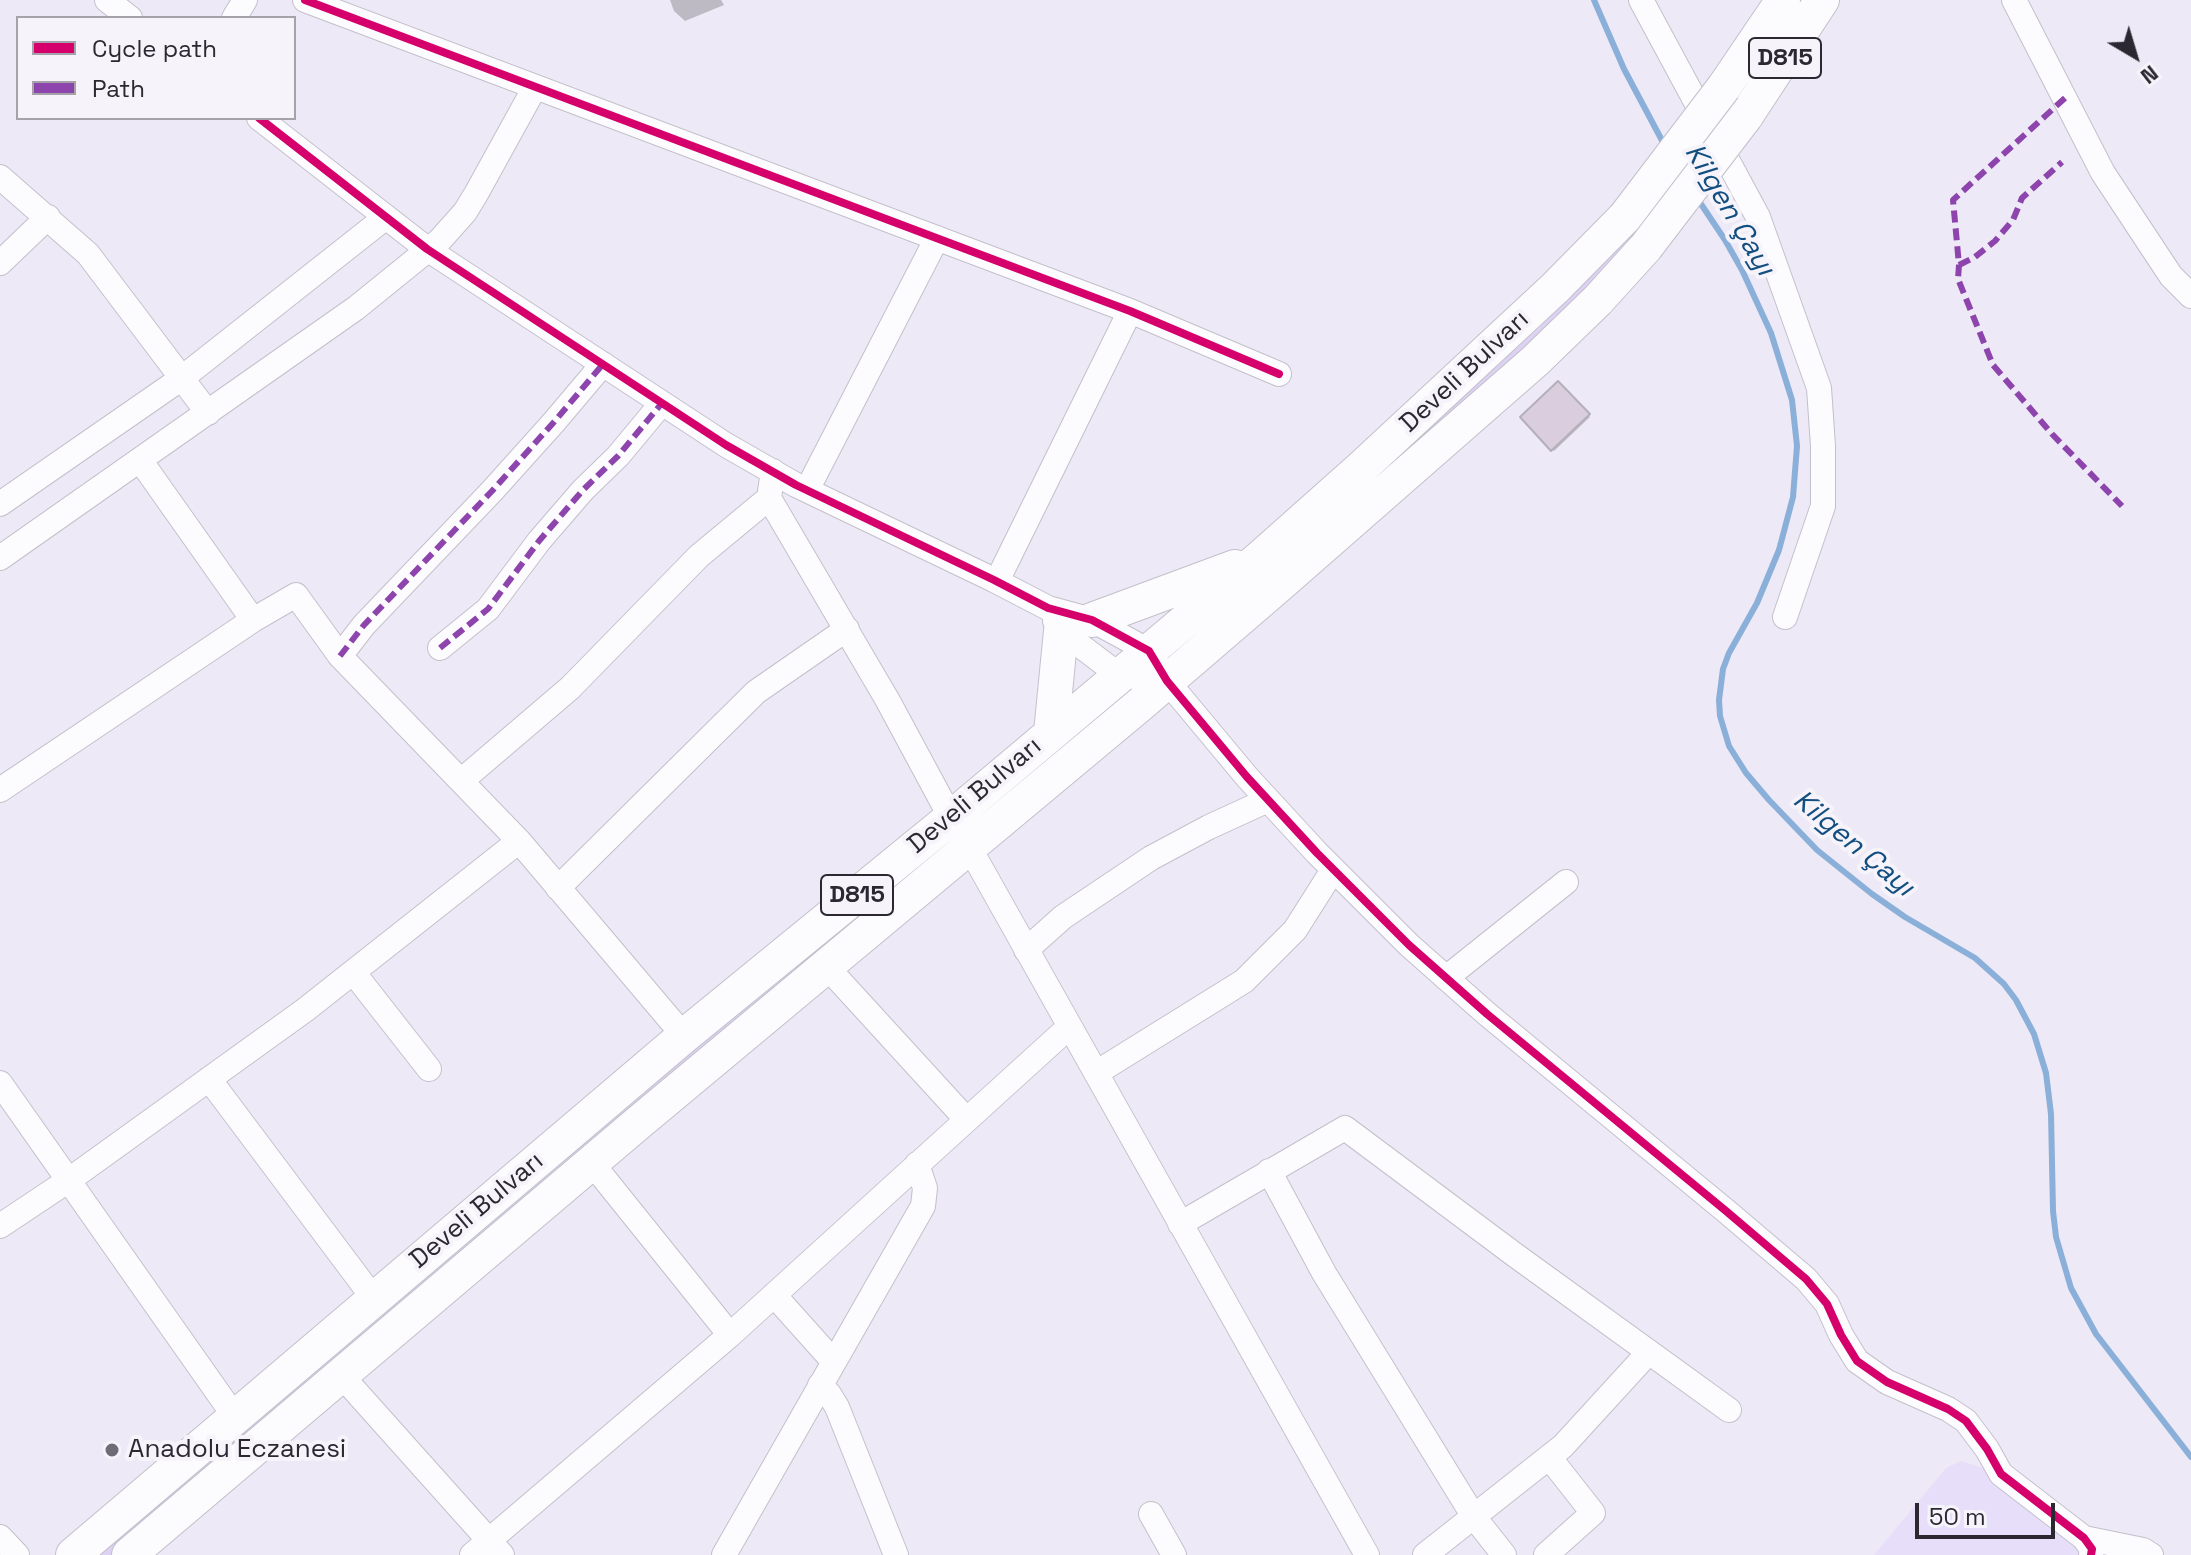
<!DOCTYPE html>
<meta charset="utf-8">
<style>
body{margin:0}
#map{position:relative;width:2191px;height:1555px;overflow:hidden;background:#ede9f6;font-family:"Space Grotesk",sans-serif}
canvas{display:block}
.legend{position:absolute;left:16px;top:16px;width:280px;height:104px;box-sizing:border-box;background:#f6f4fa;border:2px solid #a5a2aa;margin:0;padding:10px 14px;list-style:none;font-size:24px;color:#2b2832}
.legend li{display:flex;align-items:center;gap:16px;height:40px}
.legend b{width:40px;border:2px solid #a5a2aa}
.north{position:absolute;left:2095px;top:16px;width:80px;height:80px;-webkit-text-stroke:6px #f6f4fa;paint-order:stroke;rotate:142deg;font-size:22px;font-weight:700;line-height:32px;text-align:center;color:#2b2832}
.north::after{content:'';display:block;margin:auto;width:28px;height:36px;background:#2b2832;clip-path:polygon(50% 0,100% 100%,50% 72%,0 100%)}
.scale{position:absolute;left:1915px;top:1503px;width:140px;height:36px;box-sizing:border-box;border:4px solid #2b2832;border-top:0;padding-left:10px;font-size:24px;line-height:28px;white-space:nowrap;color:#2b2832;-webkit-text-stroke:6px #f6f4fa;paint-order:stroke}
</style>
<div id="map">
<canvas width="2191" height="1555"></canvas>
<ul class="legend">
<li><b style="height:10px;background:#d6006c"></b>Cycle path</li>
<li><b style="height:10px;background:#8e44ad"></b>Path</li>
</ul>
<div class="north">N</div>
<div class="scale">50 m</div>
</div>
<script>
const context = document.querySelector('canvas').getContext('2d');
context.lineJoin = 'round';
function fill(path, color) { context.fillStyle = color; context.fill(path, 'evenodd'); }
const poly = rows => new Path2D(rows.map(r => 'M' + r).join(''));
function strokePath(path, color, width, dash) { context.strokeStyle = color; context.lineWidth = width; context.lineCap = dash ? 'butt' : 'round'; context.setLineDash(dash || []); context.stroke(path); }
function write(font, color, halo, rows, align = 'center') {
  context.font = font + ' "Space Grotesk",sans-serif'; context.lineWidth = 8; context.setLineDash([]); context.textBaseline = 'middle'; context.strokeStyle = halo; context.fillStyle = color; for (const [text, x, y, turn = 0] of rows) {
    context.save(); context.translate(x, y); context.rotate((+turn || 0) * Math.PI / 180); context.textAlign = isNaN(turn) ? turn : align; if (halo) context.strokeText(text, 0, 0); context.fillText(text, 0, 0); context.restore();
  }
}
const built = poly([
 [1961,1461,1984,1468,2079,1545,2085,1555,1874,1555,1946,1468]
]);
const green = poly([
 [1639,223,1645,230,1595,287,1299,546,1358,487,1540,327],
 [1085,726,927,860,919,872,111,1555,95,1555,640,1094]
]);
const shadow = poly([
 [670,0,721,0,724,5,685,21,674,11],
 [1558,384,1590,417,1554,451,1522,417]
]);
const stream = poly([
 [1594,0,1624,69,1666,148],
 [1697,198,1725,240,1742,270,1771,333,1792,400,1797,446,1793,497,1779,550,1757,603,1729,653,1723,669,1719,700,1720,716,1729,746,1746,773,1769,800,1817,850,1872,894,1905,917,1975,958,2004,984,2016,1000,2034,1034,2046,1073,2051,1114,2053,1211,2056,1237,2071,1288,2096,1334,2191,1457]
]);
const building = poly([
 [1558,381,1590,414,1551,451,1520,417,1558,381]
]);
const minor = poly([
 [107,0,130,18],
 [305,0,1130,311,1279,374],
 [1641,0,1758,217,1819,388,1823,446,1823,506,1785,617],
 [2014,0,2103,173,2171,276,2191,296],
 [234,18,245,0],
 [259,118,427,249,726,445,796,485,994,580,1048,608,1092,620,1149,651,1167,681,1247,777,1317,853,1409,945,1487,1014,1726,1211,1806,1279,1827,1304,1841,1335,1857,1361,1887,1382,1948,1409,1966,1421,1987,1449,2001,1474,2084,1538,2092,1549,2091,1555],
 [0,177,88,254,208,413],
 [0,263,48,217],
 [140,460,253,620],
 [807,490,937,238],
 [769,498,888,701,951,818],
 [0,504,182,378,386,217],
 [0,558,356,308,440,240,465,212,476,194,535,87],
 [994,580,1000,575,1130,311],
 [1055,621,1061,631,1119,675,1167,681],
 [440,648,488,609,539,541,583,490,618,456,662,403],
 [340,656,364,625,492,491,554,422,603,364],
 [461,781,570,688,699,556,769,498,773,471],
 [0,790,253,620,296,595,340,656,519,841,684,1036],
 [969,847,1367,1555],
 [558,888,756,692,847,629],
 [1026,950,1063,917,1151,858,1209,827,1268,800],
 [826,966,966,1119],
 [353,972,429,1069],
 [1446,978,1566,882],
 [1096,1073,1244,981,1295,930,1333,870],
 [209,1079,374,1299],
 [0,1083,235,1417],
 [591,1162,730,1335],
 [1269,1171,1324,1273,1474,1517,1504,1555],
 [1180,1224,1345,1128,1515,1255,1729,1410],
 [0,1226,69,1180,305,1010,519,841],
 [774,1295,834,1362],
 [341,1375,502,1555],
 [820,1385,829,1394,837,1407,896,1555],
 [1151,1514,1174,1555],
 [0,1537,17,1555],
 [2084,1538,2143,1550,2151,1555],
 [472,1555,730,1335,1069,1027],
 [724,1555,923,1206,925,1188,917,1164],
 [1425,1555,1563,1446,1649,1352],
 [1546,1555,1593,1513,1549,1457]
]);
const highway = poly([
 [1724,87,1783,0],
 [1746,116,1822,0],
 [1092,620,1235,567],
 [1051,733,1061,631],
 [73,1555,684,1036,951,818,1261,557,1360,469,1555,288,1625,217],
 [129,1555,637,1124,1142,703,1279,585,1535,361,1598,300,1646,247]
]);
const highwayBridge = poly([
 [1625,217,1724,87],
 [1646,247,1746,116]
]);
const quiet = poly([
 [2065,98,1953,200,1959,265,1958,279,1993,365,2052,434,2122,506],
 [1959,265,1975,257,1995,241,2013,220,2022,198,2062,162],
 [440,648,488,609,539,541,583,490,618,456,662,403],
 [340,656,364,625,492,491,554,422,603,364]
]);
const cycleway = poly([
 [305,0,1130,311,1279,374],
 [259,118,427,249,726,445,796,485,994,580,1048,608,1092,620,1149,651,1167,681,1247,777,1317,853,1409,945,1487,1014,1726,1211,1806,1279,1827,1304,1841,1335,1857,1361,1887,1382,1948,1409,1966,1421,1987,1449,2001,1474,2084,1538,2092,1549,2091,1555]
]);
const markers = [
 [112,1450,8,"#6f6c77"]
];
const shields = [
 [1785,58,72],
 [857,895,72]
];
const shieldNames = [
 ["D815",1785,58],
 ["D815",857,895]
];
const streetNames = [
 ["Develi Bulvarı",1465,372,-43],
 ["Develi Bulvarı",975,796,-40],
 ["Develi Bulvarı",477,1211,-40]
];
const poiNames = [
 ["Anadolu Eczanesi",128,1450]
];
const waterNames = [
 ["Kilgen Çayı",1729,210,59],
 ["Kilgen Çayı",1853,844,40]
];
fill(built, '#e7dff9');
fill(green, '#ddd1f4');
fill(shadow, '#0003');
strokePath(stream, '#8aafd8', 6);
fill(building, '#dacede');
strokePath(building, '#b4afb9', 2);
strokePath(minor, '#c3c0cb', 26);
strokePath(highway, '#c3c0cb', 36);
strokePath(minor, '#fcfcfe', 24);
strokePath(highway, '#fcfcfe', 34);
strokePath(highwayBridge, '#c3c0cb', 36, []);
strokePath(highwayBridge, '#fcfcfe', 34);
strokePath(quiet, '#8e44ad', 6, [12, 6]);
strokePath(cycleway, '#d6006c', 8);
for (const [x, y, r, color] of markers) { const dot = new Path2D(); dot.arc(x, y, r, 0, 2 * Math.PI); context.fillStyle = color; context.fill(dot); strokePath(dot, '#f6f4fa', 3); }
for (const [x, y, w] of shields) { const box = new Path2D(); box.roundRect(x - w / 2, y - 20, w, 40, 6); context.fillStyle = '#f6f4fa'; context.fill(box); strokePath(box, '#2b2832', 2); }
write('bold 24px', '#2b2832', null, shieldNames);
write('26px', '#2b2832', '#f6f4fa', streetNames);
write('26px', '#2b2832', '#f6f4fa', poiNames, 'left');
write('italic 28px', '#134e80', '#f6f4fa', waterNames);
</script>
